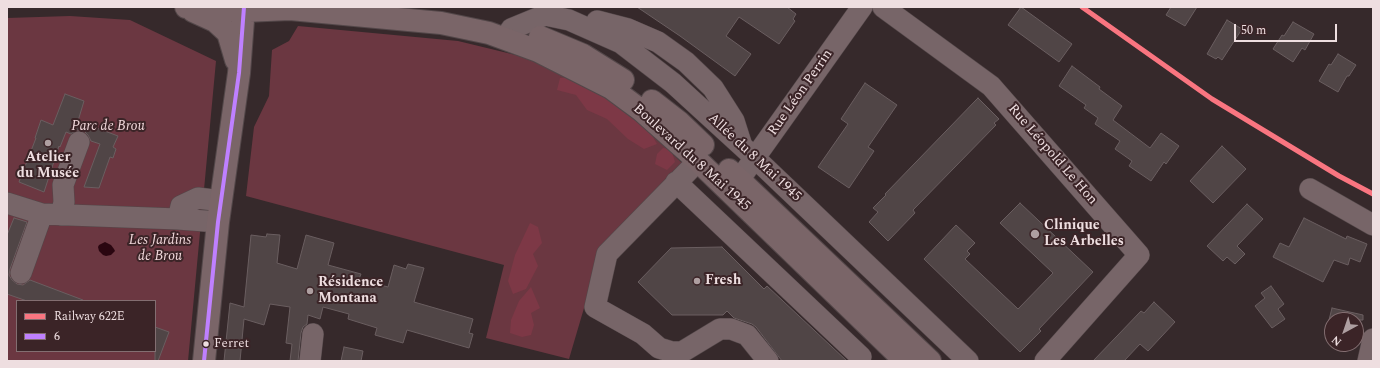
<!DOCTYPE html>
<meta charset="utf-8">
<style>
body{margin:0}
#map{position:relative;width:1380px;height:368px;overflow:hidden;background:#36292b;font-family:Spectral,serif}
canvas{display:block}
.frame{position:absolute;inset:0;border:8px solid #eedee0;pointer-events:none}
.legend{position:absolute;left:16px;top:300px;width:140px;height:52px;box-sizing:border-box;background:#3b2427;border:1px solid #836e71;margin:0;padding:5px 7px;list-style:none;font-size:12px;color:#eedee0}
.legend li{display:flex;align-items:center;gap:8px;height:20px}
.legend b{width:20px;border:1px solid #836e71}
.north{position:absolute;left:1324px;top:312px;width:40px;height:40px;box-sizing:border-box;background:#3b2427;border:1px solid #836e71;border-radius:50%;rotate:220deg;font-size:11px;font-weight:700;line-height:16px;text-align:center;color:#eedee0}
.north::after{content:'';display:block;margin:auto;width:14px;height:18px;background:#ae9fa1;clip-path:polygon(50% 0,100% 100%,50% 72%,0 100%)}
.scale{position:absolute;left:1234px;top:24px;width:103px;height:18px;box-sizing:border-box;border:2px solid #eedee0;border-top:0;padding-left:5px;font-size:12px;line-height:14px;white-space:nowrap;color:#eedee0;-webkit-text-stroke:3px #3b2427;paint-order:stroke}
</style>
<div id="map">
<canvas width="1380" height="368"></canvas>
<div class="frame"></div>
<ul class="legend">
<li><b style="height:5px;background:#f97580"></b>Railway 622E</li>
<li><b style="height:5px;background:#bf80ff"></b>6</li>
</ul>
<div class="north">N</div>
<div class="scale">50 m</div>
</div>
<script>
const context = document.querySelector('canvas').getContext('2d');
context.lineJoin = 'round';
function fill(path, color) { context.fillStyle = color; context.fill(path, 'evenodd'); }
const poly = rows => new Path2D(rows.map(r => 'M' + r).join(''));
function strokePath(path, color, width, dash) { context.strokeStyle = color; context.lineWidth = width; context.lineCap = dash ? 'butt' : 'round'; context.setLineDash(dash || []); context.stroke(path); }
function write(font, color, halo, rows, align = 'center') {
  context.font = font + ' Spectral,serif'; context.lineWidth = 4; context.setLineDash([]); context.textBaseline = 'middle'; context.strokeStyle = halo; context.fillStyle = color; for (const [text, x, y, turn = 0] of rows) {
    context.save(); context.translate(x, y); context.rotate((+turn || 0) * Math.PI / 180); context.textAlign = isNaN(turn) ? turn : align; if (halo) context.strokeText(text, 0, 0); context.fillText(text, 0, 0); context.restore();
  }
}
const green = poly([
 [70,16,130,20,216,61,188,361,7,361,7,18],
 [17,301,155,301,155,351,17,351],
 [298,26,458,41,524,57,562,75,647,130,684,165,602,247,569,359,486,338,504,265,246,196,254,127,269,96,272,50,289,41]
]);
const forest = poly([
 [571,77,620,106,647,127,657,144,644,149,628,139,607,119,587,110,576,95,557,90,560,78],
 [663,148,671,149,675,162,667,170,655,164,657,154],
 [530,223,538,227,542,243,533,254,538,266,526,289,513,294,508,281,515,255],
 [531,287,540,308,531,313,534,325,531,335,522,337,510,333,511,320,519,301]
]);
const water = poly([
 [105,242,111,245,114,249,115,251,111,255,106,256,103,255,99,251,98,247,99,245]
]);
const building = poly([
 [637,7,787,7,796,14,793,19,795,21,779,44,739,17,726,36,751,54,735,76,680,36,637,7],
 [1021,7,1072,44,1059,62,1008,25,1021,7],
 [1171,7,1197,7,1185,26,1166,15,1171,7],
 [1227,20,1242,29,1222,60,1218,57,1216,59,1207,54,1227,20],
 [1293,22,1314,34,1305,50,1302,48,1293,62,1273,49,1282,35,1284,36,1293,22],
 [1338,54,1356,65,1349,76,1347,76,1338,92,1319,81,1329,64,1331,65,1338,54],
 [1072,66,1100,87,1099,89,1122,106,1113,120,1150,148,1161,133,1179,146,1166,164,1164,162,1151,181,1129,166,1132,161,1115,149,1120,141,1095,124,1098,118,1084,108,1086,105,1059,86,1072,66],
 [865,83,897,105,868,147,874,151,849,188,818,167,848,124,841,119,865,83],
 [65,94,84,101,78,121,118,136,113,147,116,149,113,158,110,157,99,188,84,187,100,144,91,141,88,135,84,131,77,130,71,134,66,132,60,147,59,146,44,192,19,182,36,138,35,138,41,120,53,125,65,94],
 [978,98,999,119,994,123,996,125,913,210,915,213,888,241,869,222,878,212,873,208,886,195,885,194,978,98],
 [1222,146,1246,169,1213,203,1190,181,1222,146],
 [1020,203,1093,272,1039,329,1041,331,1020,352,924,259,956,225,975,243,967,251,970,254,965,259,1018,309,1053,273,1000,223,1020,203],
 [1247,204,1263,219,1237,246,1245,254,1235,264,1227,257,1223,261,1207,246,1247,204],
 [14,218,27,222,10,269,9,275,12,280,17,284,23,285,30,280,83,300,82,301,27,301,7,294,7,235,14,218],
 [1304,218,1346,239,1347,236,1367,244,1360,262,1350,258,1348,265,1334,260,1323,282,1273,257,1280,243,1289,247,1304,218],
 [267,234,280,235,277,263,297,269,306,235,334,243,328,265,361,274,359,279,388,287,394,265,406,269,408,264,424,268,414,302,473,319,469,333,473,334,469,348,407,330,403,343,375,335,377,328,348,319,349,314,323,307,320,319,308,315,307,324,303,327,301,333,298,361,290,361,292,344,286,343,290,307,270,304,264,325,244,319,240,361,224,361,230,303,244,307,251,235,266,237,267,234],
 [722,247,764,289,767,286,847,361,782,361,756,327,752,324,734,318,727,311,723,315,672,315,638,282,671,248,722,247],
 [1271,286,1284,304,1278,309,1285,319,1272,328,1255,306,1265,298,1261,293,1271,286],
 [1154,302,1175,322,1148,351,1140,344,1124,361,1093,361,1141,311,1144,313,1154,302],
 [1332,308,1363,315,1363,320,1329,320,1332,308],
 [155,327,169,332,158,361,155,361,155,327],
 [344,347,363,351,361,361,341,361,344,347]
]);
const minor = poly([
 [883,7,991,86,1139,255,1045,361],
 [597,21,628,29,658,42,686,62,713,88,734,121,741,143],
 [511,29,545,15,569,20,621,43,673,83,755,158,968,361],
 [698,161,607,254,595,307,643,334,659,348,672,352,682,352,720,329,731,329,747,335,768,361],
 [739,180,862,7],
 [676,182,861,357],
 [1310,189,1373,225],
 [7,203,42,214,178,219,218,222],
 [61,215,64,202,63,185,79,142],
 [178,219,181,206,198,198,221,201],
 [21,273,42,214],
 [310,361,313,334],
 [1368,361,1373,339]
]);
const major = poly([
 [186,7,244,11,290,9,441,23,489,33,538,51,611,88,642,111,698,161,905,361],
 [193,11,215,21,228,33,236,60],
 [540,37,583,55,623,80],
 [652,101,679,122,703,145],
 [729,170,930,361],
 [204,361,218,222,239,73,244,7]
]);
const bus1 = poly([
 [204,361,218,222,239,73,244,7]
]);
const rail1 = poly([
 [1082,7,1212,99,1339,176,1373,194]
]);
const markers = [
 [48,143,4,"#ae9fa1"],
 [1035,234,5,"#ae9fa1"],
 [697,281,4,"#ae9fa1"],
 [310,291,4,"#ae9fa1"],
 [206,344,3.5,"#eedee0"]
];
const busNames = [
 ["Ferret",214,344]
];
const streetNames = [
 ["Rue Léon Perrin",801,93,-55],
 ["Rue Léopold Le Hon",1052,155,49],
 ["Boulevard du 8 Mai 1945",691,158,42],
 ["Allée du 8 Mai 1945",754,158,43]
];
const parkNames = [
 ["Parc de Brou",108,127],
 ["Les Jardins",160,241],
 ["de Brou",160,257]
];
const poiNames = [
 ["Atelier",48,158,"center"],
 ["du Musée",48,174,"center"],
 ["Clinique",1044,226],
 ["Les Arbelles",1044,242],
 ["Fresh",705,281],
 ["Résidence",318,283],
 ["Montana",318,299]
];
fill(green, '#6b3741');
fill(forest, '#7d3846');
fill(water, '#2a0610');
fill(building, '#504546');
strokePath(building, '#6a5e60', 1);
strokePath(minor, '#534749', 22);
strokePath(major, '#534749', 24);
strokePath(minor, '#776568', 21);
strokePath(major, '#7a6568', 22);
strokePath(bus1, '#bf80ff', 4);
strokePath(rail1, '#f97580', 5);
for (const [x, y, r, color] of markers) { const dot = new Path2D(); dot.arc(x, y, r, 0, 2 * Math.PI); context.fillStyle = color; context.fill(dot); strokePath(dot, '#3b2427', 1.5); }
write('13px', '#eedee0', '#3b2427', busNames, 'left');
write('14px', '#eedee0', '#3b2427', streetNames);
write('italic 14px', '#f0d7da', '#3b2427', parkNames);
write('bold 14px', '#eedee0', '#3b2427', poiNames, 'left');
</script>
